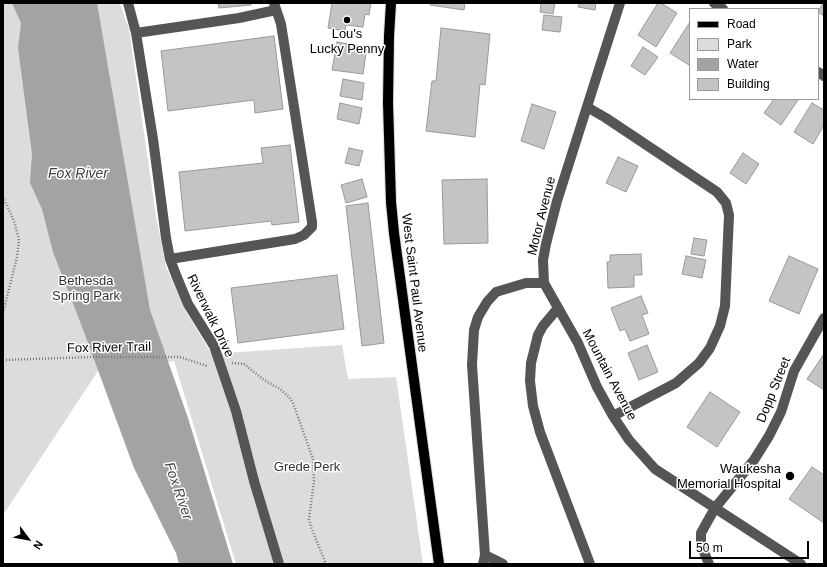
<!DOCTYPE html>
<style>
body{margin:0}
#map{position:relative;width:827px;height:567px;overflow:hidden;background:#fff;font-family:Helvetica,sans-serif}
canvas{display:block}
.frame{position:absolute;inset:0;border:4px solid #000;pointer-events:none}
.legend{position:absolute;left:689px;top:8px;width:130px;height:92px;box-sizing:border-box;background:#fff;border:1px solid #999;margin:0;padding:5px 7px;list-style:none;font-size:12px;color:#000}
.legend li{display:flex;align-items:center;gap:8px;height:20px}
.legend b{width:20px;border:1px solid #999}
.north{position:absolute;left:8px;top:519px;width:40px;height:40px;-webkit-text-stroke:3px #fff;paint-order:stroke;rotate:122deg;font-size:11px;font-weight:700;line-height:16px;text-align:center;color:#000}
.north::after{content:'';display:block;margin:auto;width:14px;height:18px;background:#000;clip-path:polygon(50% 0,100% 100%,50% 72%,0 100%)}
.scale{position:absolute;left:689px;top:541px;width:120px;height:18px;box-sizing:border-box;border:2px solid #000;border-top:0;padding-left:5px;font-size:12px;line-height:14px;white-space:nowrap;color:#000;-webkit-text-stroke:3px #fff;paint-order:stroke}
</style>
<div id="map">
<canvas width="827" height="567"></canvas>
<div class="frame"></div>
<ul class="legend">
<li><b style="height:5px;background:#000"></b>Road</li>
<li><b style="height:11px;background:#dcdcdc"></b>Park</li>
<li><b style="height:11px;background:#a3a3a3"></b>Water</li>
<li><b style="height:11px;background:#c4c4c4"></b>Building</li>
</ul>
<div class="north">N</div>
<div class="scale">50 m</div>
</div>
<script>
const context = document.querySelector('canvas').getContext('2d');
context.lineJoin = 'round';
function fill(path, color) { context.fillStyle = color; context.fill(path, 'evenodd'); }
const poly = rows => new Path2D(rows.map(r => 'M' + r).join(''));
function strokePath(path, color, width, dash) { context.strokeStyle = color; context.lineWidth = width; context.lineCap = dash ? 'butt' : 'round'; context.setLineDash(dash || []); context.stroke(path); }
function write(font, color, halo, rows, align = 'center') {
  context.font = font + ' Helvetica,sans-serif'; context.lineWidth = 3; context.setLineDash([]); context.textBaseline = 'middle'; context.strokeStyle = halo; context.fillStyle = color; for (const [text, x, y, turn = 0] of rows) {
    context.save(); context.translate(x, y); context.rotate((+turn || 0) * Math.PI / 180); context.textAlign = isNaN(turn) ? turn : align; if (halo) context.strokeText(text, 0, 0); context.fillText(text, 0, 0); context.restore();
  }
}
const green = poly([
 [3,3,120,3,129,29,156,216,166,267,186,312,213,356,226,353,342,345,348,379,396,377,423,564,236,564,174,361,98,371,3,515]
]);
const water = poly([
 [12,3,97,3,150,310,188,418,233,564,179,564,176,553,134,468,81,324,53,252,42,209,30,183,32,154,18,48,21,23]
]);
const building = poly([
 [218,3,251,3,251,5,219,8,218,3],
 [332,3,371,3,369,15,365,14,363,27,346,25,345,31,328,28,332,3],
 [431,3,465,3,464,10,430,5,431,3],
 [541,3,555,3,553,14,540,12,541,3],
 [579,3,596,3,595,10,578,7,579,3],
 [658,3,661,3,677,13,656,47,638,35,658,3],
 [823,3,824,3,824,16,818,12,823,3],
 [544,15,562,17,560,32,542,30,544,15],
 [690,22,690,63,689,65,670,53,690,22],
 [441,28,490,34,485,85,480,84,475,137,426,131,432,81,436,81,441,28],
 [274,36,283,109,255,113,254,100,168,111,161,51,274,36],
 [337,42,367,47,363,74,332,70,337,42],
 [643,47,658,57,645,75,631,66,643,47],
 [343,79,364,83,362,100,340,96,343,79],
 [774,99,796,99,798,100,781,125,764,113,774,99],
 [340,103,362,108,359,124,337,119,340,103],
 [812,103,824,110,824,125,813,144,794,132,812,103],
 [532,104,556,112,544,149,521,141,532,104],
 [290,145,299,222,272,225,271,221,185,231,179,172,263,163,261,148,290,145],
 [349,148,363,151,359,166,345,163,349,148],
 [743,153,759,164,746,184,730,173,743,153],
 [618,157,638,166,626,192,606,183,618,157],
 [362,179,367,197,346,203,341,185,362,179],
 [487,179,488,243,444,244,442,180,487,179],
 [368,203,384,343,362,346,346,206,368,203],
 [694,238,707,240,704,256,691,254,694,238],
 [641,254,642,275,634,275,634,287,608,288,607,262,610,262,610,255,641,254],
 [686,256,706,260,702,278,682,274,686,256],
 [789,256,818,269,799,314,769,301,789,256],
 [337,275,344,329,238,343,231,288,337,275],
 [641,296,648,313,642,315,649,334,630,341,625,329,620,331,611,308,641,296],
 [647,345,658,372,639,380,628,353,647,345],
 [824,354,824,390,807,379,824,354],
 [710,392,740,412,717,447,687,427,710,392],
 [812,467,824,475,824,523,789,499,812,467]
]);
const path = poly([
 [3,197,14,221,19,240,17,257,3,313],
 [3,360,93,357,180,357,207,366],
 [232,363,244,364,264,380,280,389,289,397,293,403,313,459,314,481,309,519,311,527,326,564]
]);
const minor = poly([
 [128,3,136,33,153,139,166,238,170,259,176,275,188,304,214,346,236,411,254,481,279,564],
 [620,3,557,201,546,244,543,260,544,283,578,343,597,387,613,416,629,440,655,469,801,564],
 [714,3,723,9],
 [136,33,239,18,276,10],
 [818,72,824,76],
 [587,107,606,118,717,192,726,203,729,215,725,306,720,326,710,348,699,363,676,383,613,416],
 [170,259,295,239,304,235,312,227,312,222,281,24,274,3],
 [558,308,543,326,538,335,531,363,530,381,533,406,540,432,590,564],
 [485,555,503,564],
 [483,564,485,555,472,365,474,330,478,317,487,302,496,292,526,283,544,283],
 [709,564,701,545,701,533,715,508,754,460,769,436,781,412,794,371,824,318]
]);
const major = poly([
 [391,3,389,36,388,103,391,202,394,233,439,564]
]);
const markers = [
 [347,20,4,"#000"],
 [790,476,5,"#000"]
];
const poiNames = [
 ["Lou's",347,34],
 ["Lucky Penny",347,49],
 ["Waukesha",781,469,"right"],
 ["Memorial Hospital",781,484,"right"]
];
const streetNames = [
 ["Motor Avenue",542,216,-76],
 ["West Saint Paul Avenue",414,283,83],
 ["Riverwalk Drive",210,316,64],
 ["Fox River Trail",109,348,-1],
 ["Mountain Avenue",609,375,62],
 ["Dopp Street",774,390,-68]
];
const parkNames = [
 ["Bethesda",86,281],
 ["Spring Park",86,296],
 ["Grede Perk",307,467]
];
const waterNames = [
 ["Fox River",78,174],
 ["Fox River",178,491,71]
];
fill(green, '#dcdcdc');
fill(water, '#a3a3a3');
fill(building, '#c4c4c4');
strokePath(building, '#999', 1);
strokePath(major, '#dbdbdb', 12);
strokePath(path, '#777', 2.5, [1, 2]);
strokePath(minor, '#555', 10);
strokePath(major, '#000', 10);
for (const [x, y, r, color] of markers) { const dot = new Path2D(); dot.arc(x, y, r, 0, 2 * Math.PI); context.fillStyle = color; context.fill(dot); strokePath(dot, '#fff', 1.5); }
write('13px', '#000', '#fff', poiNames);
write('13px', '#000', '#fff', streetNames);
write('13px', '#333', '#fff', parkNames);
write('italic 14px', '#444', '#fff', waterNames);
</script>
